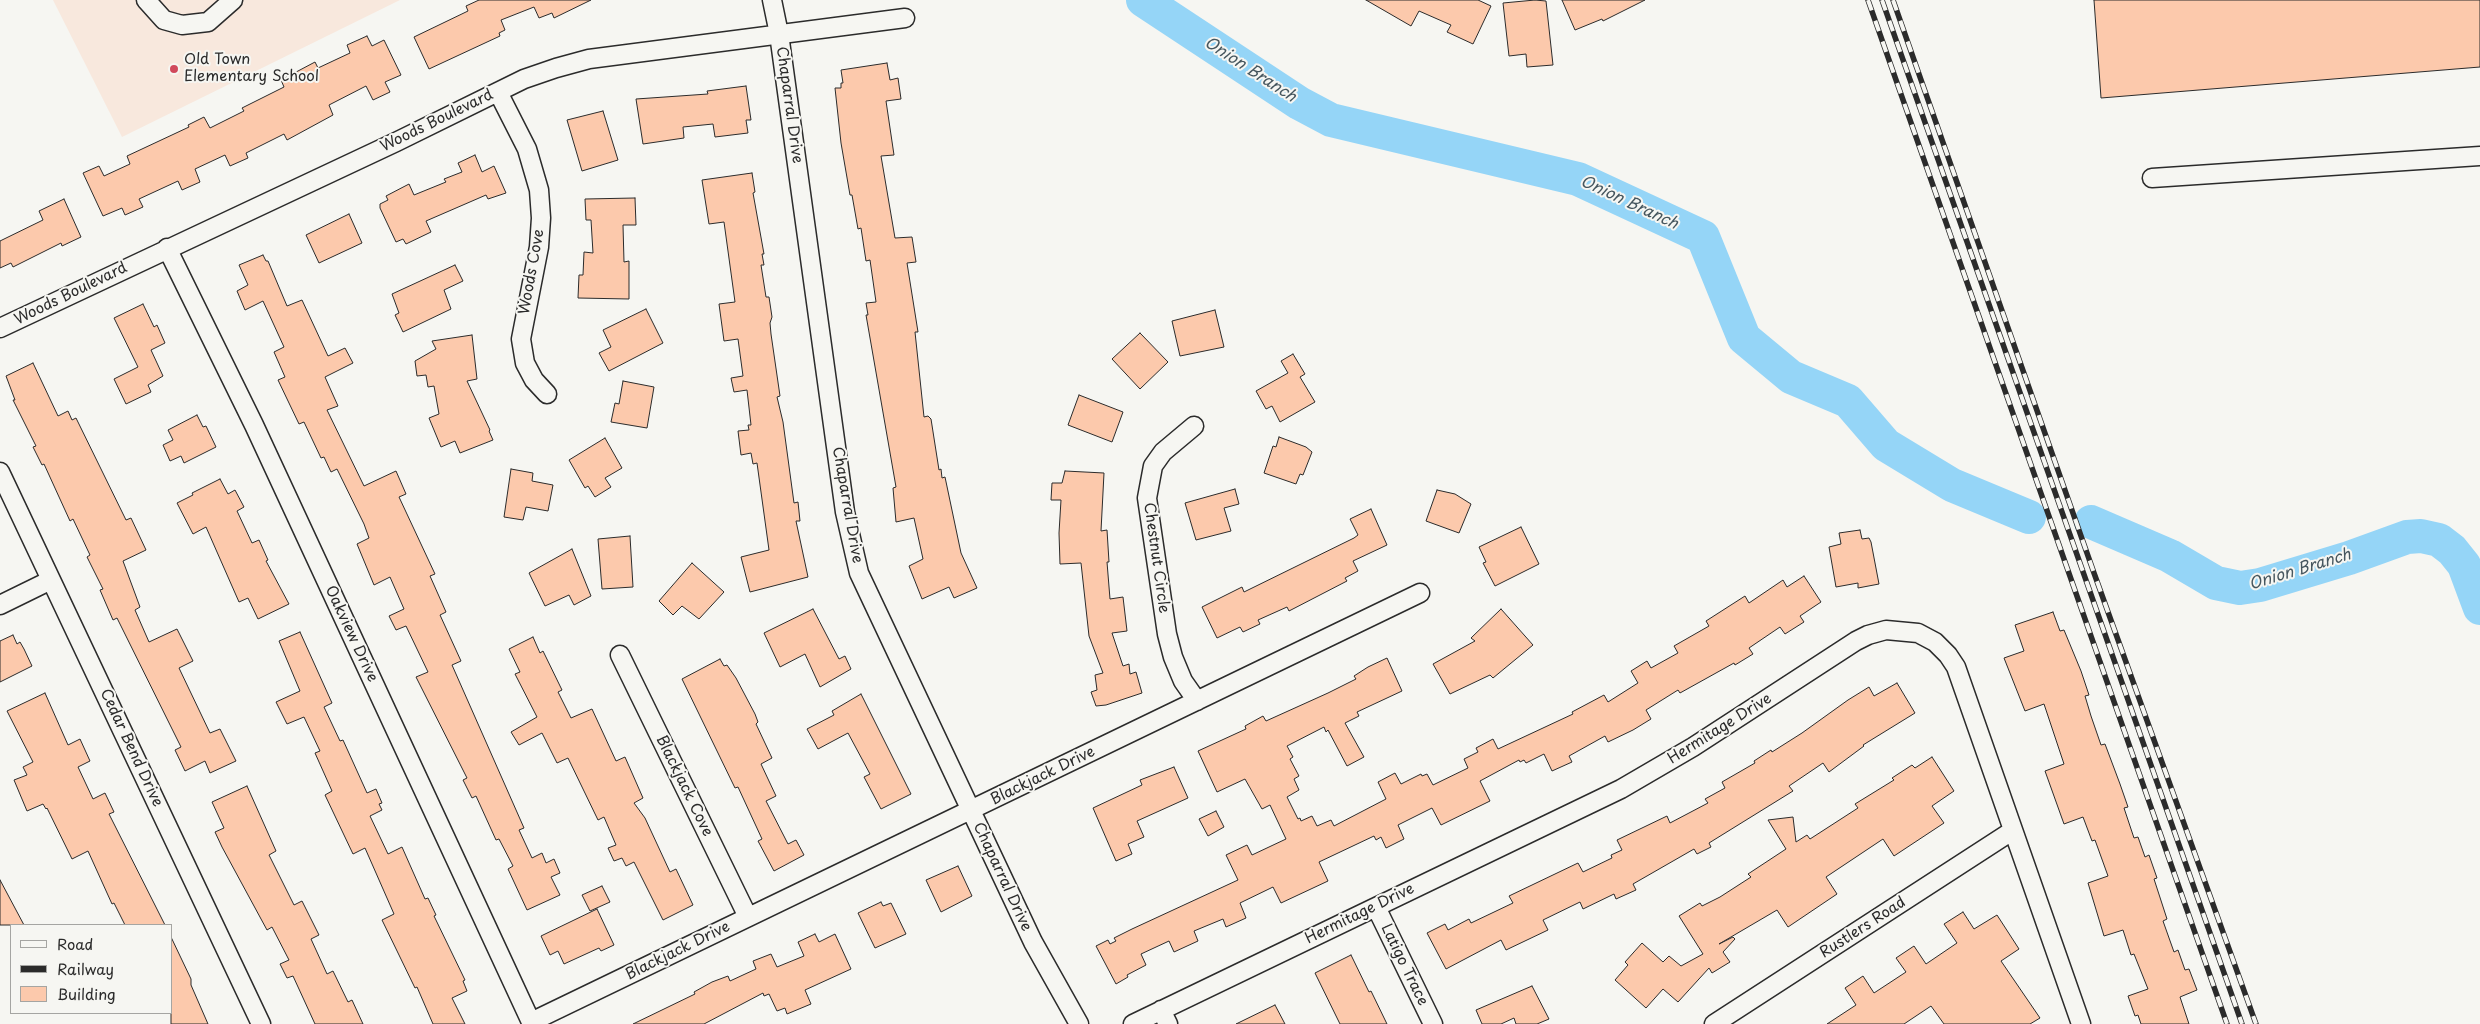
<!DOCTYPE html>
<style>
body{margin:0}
#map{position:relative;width:2480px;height:1024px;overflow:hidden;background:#f6f6f2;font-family:"Playpen Sans",sans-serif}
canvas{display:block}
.legend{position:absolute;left:10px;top:924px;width:162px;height:90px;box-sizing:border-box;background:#f6f6f2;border:1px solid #a5a5a2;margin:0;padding:6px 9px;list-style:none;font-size:15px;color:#2b2b2b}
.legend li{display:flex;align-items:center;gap:10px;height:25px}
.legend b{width:25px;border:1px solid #a5a5a2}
</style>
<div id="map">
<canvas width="2480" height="1024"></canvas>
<ul class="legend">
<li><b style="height:6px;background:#f6f6f2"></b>Road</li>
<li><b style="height:6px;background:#2b2b2b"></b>Railway</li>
<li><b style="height:14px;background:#fcc9ac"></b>Building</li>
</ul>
</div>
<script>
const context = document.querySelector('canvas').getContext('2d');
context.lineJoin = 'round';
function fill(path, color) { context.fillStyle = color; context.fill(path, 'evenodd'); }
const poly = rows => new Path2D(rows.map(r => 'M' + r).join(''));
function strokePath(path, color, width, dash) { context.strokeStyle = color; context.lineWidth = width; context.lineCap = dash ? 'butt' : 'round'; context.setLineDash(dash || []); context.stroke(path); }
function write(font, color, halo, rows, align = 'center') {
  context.font = font + ' "Playpen Sans",sans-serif'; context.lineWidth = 4; context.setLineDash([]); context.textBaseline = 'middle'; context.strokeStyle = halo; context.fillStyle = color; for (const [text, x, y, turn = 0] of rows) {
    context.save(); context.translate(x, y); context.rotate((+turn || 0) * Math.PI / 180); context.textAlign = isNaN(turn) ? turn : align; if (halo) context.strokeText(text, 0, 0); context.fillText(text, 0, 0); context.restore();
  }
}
const built = poly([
 [53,0,400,0,122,137]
]);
const river = poly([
 [1143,0,1299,103,1331,120,1578,179,1703,237,1744,338,1791,377,1848,401,1886,445,1952,485,2029,517],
 [2091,522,2170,556,2216,583,2240,588,2260,585,2349,558,2407,537,2421,536,2439,540,2452,550,2464,565,2480,608]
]);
const building = poly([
 [479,0,591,0,554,18,552,13,539,18,534,7,501,20,505,30,499,33,500,36,429,69,414,37,468,11,466,6,479,0],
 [1366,0,1478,0,1491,6,1473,44,1447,32,1451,25,1419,11,1411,26,1366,0],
 [1535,0,1546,1,1553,65,1527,67,1526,54,1509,56,1503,3,1535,0],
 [1562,0,1645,0,1603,21,1602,19,1575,30,1562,0],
 [2094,0,2480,0,2480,67,2101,98,2094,0],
 [367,36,372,46,384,40,401,75,385,82,390,92,373,100,366,86,329,105,333,115,287,140,284,134,246,153,248,158,230,166,225,155,195,169,200,182,182,190,178,181,139,199,143,207,125,215,122,208,103,216,83,173,99,166,104,176,130,164,127,156,189,127,188,125,204,117,210,128,244,111,242,108,284,87,281,80,315,62,318,68,350,53,347,45,367,36],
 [887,63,890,80,898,78,901,99,886,101,894,155,881,156,895,238,912,237,916,262,907,263,918,332,915,332,924,417,928,416,931,419,939,470,941,469,942,478,945,477,961,553,977,588,954,598,949,587,922,599,909,566,923,559,914,518,896,522,893,488,896,487,866,315,868,315,866,303,876,302,870,260,866,261,861,228,858,229,852,195,850,195,841,143,835,88,841,88,841,83,843,83,841,70,887,63],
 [746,86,751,120,746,120,748,133,715,137,713,124,683,127,684,138,643,144,636,99,708,94,707,91,746,86],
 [603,111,618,160,582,171,567,120,603,111],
 [475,155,482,172,494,166,506,193,488,199,486,195,426,221,431,232,406,244,403,239,396,242,380,208,380,204,388,200,386,196,409,184,414,195,446,182,444,179,462,172,458,163,475,155],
 [752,173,755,192,753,193,764,254,762,254,764,265,761,265,766,297,769,297,772,317,770,323,771,334,780,396,777,397,783,422,794,503,798,502,800,521,796,521,808,577,750,592,741,557,769,550,757,463,753,464,751,453,741,455,738,431,749,430,748,425,751,425,747,390,734,392,731,378,743,376,738,339,724,341,719,304,735,302,724,222,709,224,702,180,752,173],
 [635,198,636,225,623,225,624,262,629,261,629,299,578,298,579,275,583,275,584,252,593,253,591,220,586,220,585,199,635,198],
 [64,199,81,237,62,246,61,243,13,267,11,263,0,268,0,241,43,220,39,211,64,199],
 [349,214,362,243,319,263,306,235,349,214],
 [263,255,266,261,268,261,287,306,302,300,328,356,345,348,353,363,325,377,338,406,327,410,364,486,396,471,406,494,399,497,435,574,430,576,446,612,440,615,461,661,452,665,524,828,519,830,532,858,542,853,546,863,554,859,560,873,551,877,560,895,527,910,508,869,513,866,499,839,496,840,476,796,472,798,463,780,467,778,416,677,428,672,406,626,396,630,389,616,404,609,390,577,374,585,357,544,369,538,364,524,337,469,331,472,324,457,321,458,304,422,299,424,278,380,285,377,274,352,284,347,263,301,245,310,237,291,248,285,239,265,263,255],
 [455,265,463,281,444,290,451,309,403,332,395,315,399,313,392,294,455,265],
 [143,304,154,327,157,325,165,343,151,350,163,376,148,385,151,392,126,404,114,379,138,367,114,318,143,304],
 [646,309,663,343,609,371,599,353,611,347,603,330,646,309],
 [1215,310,1224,347,1180,356,1172,321,1215,310],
 [1140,333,1168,362,1140,389,1112,359,1140,333],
 [472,335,477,379,467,381,490,430,489,431,493,440,460,453,455,441,441,447,429,418,439,414,434,386,428,387,426,375,417,376,415,361,436,349,432,341,472,335],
 [1293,354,1305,374,1300,377,1315,402,1280,422,1272,406,1266,409,1256,391,1288,373,1281,361,1293,354],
 [33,363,58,416,68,411,72,420,76,418,126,520,131,518,146,550,123,561,140,607,135,610,149,642,177,629,193,661,179,668,210,733,220,729,236,761,210,773,205,761,185,771,175,750,181,747,117,618,113,620,100,590,103,589,87,557,90,555,73,519,70,521,44,464,42,465,33,447,36,446,13,400,15,400,6,376,33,363],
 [623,381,654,387,647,428,611,422,615,403,619,404,623,381],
 [1079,395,1123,412,1112,442,1068,425,1079,395],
 [197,415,203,427,206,426,216,447,184,463,181,456,170,461,163,445,173,440,168,430,197,415],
 [1279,437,1306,447,1312,452,1303,475,1300,474,1296,484,1264,473,1273,446,1276,447,1279,437],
 [605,438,622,468,605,478,611,487,595,497,588,486,585,488,569,460,605,438],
 [511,469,533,473,532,481,553,485,548,511,526,507,523,520,504,517,511,469],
 [1065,471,1104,473,1101,531,1107,530,1109,562,1107,562,1110,599,1123,597,1127,631,1112,633,1123,666,1129,664,1130,674,1136,672,1142,693,1106,705,1096,706,1091,692,1097,690,1095,675,1103,673,1089,636,1081,563,1060,564,1059,533,1061,500,1051,500,1052,483,1062,483,1065,471],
 [220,479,228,494,235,490,244,507,237,511,252,543,259,540,268,560,266,561,289,604,258,619,248,598,239,602,206,527,193,534,177,503,193,495,192,493,220,479],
 [1235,489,1239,504,1224,508,1231,531,1196,540,1185,503,1235,489],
 [1437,490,1455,494,1471,504,1459,533,1426,521,1437,490],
 [1371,509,1387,545,1353,561,1358,571,1345,578,1347,581,1289,611,1287,607,1258,620,1260,624,1243,632,1240,627,1217,638,1202,607,1242,587,1244,592,1354,538,1358,535,1350,519,1371,509],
 [1521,527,1539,564,1495,586,1483,563,1486,562,1479,547,1521,527],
 [1860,530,1862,539,1869,538,1871,542,1879,584,1858,588,1858,583,1836,587,1829,547,1841,544,1839,533,1860,530],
 [630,536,633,587,602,589,598,539,630,536],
 [572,549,591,596,574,605,569,595,545,606,529,573,572,549],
 [692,563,724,592,699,619,682,606,673,615,659,601,692,563],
 [1804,576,1821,602,1800,616,1804,622,1785,634,1780,627,1749,648,1753,654,1735,665,1734,663,1680,693,1678,690,1646,710,1651,719,1633,730,1608,742,1605,736,1569,756,1572,762,1552,771,1544,754,1526,763,1524,760,1520,762,1519,760,1480,781,1490,801,1441,825,1432,808,1398,825,1404,839,1386,848,1381,837,1376,840,1374,836,1319,862,1328,881,1281,903,1273,887,1240,903,1246,918,1226,927,1223,919,1194,931,1198,941,1174,952,1169,941,1141,954,1146,965,1127,975,1128,977,1116,984,1096,946,1108,940,1110,944,1116,941,1114,938,1132,929,1238,880,1226,855,1247,845,1252,855,1286,839,1270,805,1262,809,1245,779,1217,792,1198,751,1246,729,1245,726,1263,716,1266,721,1328,693,1356,679,1354,676,1368,667,1387,658,1402,691,1357,712,1359,716,1345,723,1364,757,1347,766,1328,730,1326,732,1324,727,1287,746,1293,757,1290,759,1299,776,1294,779,1299,790,1287,797,1298,819,1300,818,1301,821,1312,816,1317,826,1331,820,1334,826,1386,799,1378,782,1395,773,1401,784,1421,774,1422,776,1427,774,1433,785,1468,768,1464,759,1478,752,1476,748,1493,739,1498,749,1573,714,1572,712,1604,695,1608,702,1638,683,1631,671,1647,661,1651,668,1678,653,1674,646,1709,626,1706,621,1745,596,1749,603,1783,580,1787,587,1804,576],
 [813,609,839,659,845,656,851,669,820,687,805,654,780,667,764,633,813,609],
 [1501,609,1533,645,1493,678,1490,675,1450,694,1433,664,1475,641,1471,638,1501,609],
 [2053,612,2060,631,2064,630,2081,671,2089,695,2085,696,2091,716,2101,745,2105,744,2120,784,2128,807,2124,808,2134,838,2138,837,2145,857,2149,855,2157,878,2154,879,2167,919,2163,921,2174,952,2178,950,2185,970,2189,969,2197,990,2180,997,2189,1024,2141,1024,2138,1015,2135,1016,2128,996,2148,989,2134,954,2131,955,2123,930,2104,936,2088,883,2108,876,2095,840,2092,841,2083,817,2064,824,2045,771,2064,764,2044,704,2025,711,2004,658,2024,651,2015,625,2053,612],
 [300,632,332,703,324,707,340,741,343,740,367,793,376,789,382,803,379,804,382,810,370,816,388,854,402,847,425,899,428,898,436,915,434,916,465,980,463,981,467,991,452,998,465,1024,433,1024,417,987,415,988,382,920,394,914,365,848,353,854,325,795,332,791,315,753,320,751,304,717,287,724,276,702,300,691,279,641,300,632],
 [13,635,17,644,20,642,24,649,32,666,0,682,0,641,13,635],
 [533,637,540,653,543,651,562,690,558,692,571,718,592,709,616,761,625,757,643,798,634,803,645,818,670,872,676,869,693,905,663,920,634,862,626,866,622,858,614,861,608,848,616,845,604,817,598,820,568,758,557,763,542,733,519,745,511,732,537,717,515,674,520,672,509,649,533,637],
 [720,659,724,666,727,665,736,678,755,714,758,722,756,724,772,758,761,764,776,796,766,801,788,844,796,840,804,855,774,871,758,841,762,839,738,787,735,788,682,679,720,659],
 [1897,683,1915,713,1863,745,1864,746,1829,772,1823,763,1789,786,1793,791,1709,843,1711,847,1697,854,1694,849,1633,884,1636,890,1616,899,1614,894,1583,909,1580,902,1543,920,1548,930,1506,950,1501,940,1446,969,1427,933,1445,924,1448,930,1469,919,1471,923,1513,903,1509,896,1578,863,1583,872,1612,858,1611,855,1622,850,1617,840,1667,816,1670,823,1708,803,1705,799,1725,788,1722,782,1755,763,1754,761,1771,750,1772,752,1802,733,1848,700,1869,687,1874,696,1897,683],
 [45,693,68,745,80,739,90,761,78,767,93,799,105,793,114,812,109,814,165,925,125,925,114,903,112,904,88,851,72,859,47,808,46,809,43,804,27,811,14,780,27,775,23,767,33,762,7,711,45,693],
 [861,694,911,794,881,809,864,777,870,774,848,733,818,749,807,729,834,715,832,711,861,694],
 [1932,757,1954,791,1932,806,1944,823,1894,856,1883,839,1826,877,1837,894,1788,927,1777,910,1719,944,1733,937,1735,939,1723,952,1730,962,1712,973,1709,968,1678,1002,1663,989,1646,1008,1615,980,1628,965,1625,962,1642,943,1663,962,1669,956,1681,966,1703,954,1679,916,1700,903,1702,906,1720,897,1751,877,1748,874,1786,849,1768,820,1793,817,1796,842,1807,835,1810,839,1858,808,1855,804,1894,780,1892,778,1912,765,1915,768,1932,757],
 [1174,767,1188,798,1137,821,1144,837,1128,844,1132,854,1116,861,1093,808,1142,785,1140,780,1174,767],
 [247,786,276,851,269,855,294,905,302,901,319,935,311,939,327,974,333,971,348,1002,352,1000,363,1024,315,1024,293,976,287,978,280,964,289,960,272,927,267,930,222,847,215,832,224,828,212,802,247,786],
 [1216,811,1224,827,1208,836,1199,819,1216,811],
 [958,866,972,896,941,912,926,880,958,866],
 [0,880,24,925,0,925,0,880],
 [602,886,610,902,590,911,582,895,602,886],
 [881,902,883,906,891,903,906,934,875,948,858,913,881,902],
 [597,909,614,945,601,951,599,948,564,964,558,951,550,955,541,936,597,909],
 [1963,912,1974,929,1997,915,2019,949,2001,961,2040,1018,2030,1024,1944,1024,1931,1006,1904,1024,1827,1024,1856,1005,1845,988,1863,976,1874,993,1906,972,1896,958,1914,946,1926,964,1957,943,1944,924,1963,912],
 [815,934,819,942,835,934,851,969,805,990,811,1004,787,1014,785,1008,777,1011,769,994,764,996,763,993,704,1024,633,1024,695,994,694,992,712,982,728,976,730,981,756,969,753,961,771,954,777,967,804,956,798,942,815,934],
 [171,937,191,979,191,985,208,1024,171,1024,171,937],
 [1351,955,1369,992,1371,991,1387,1024,1340,1024,1315,973,1351,955],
 [1532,986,1549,1019,1537,1024,1516,1024,1514,1018,1501,1024,1482,1024,1476,1010,1532,986],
 [1275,1005,1285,1024,1236,1024,1275,1005]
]);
const minor = poly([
 [146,0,164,20,182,25,208,22,233,0],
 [772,0,779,34,845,512,859,573,1033,942,1079,1024],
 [498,92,527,149,539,190,541,218,539,247,521,339,525,363,534,380,547,394],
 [2152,178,2480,156],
 [167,248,254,425,531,1022,1420,593],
 [0,328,396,142,524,79,556,68,589,59,905,18],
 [1194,426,1163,452,1153,466,1147,498,1167,634,1173,657,1183,681,1197,701],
 [0,472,261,1024],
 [0,605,51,580],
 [620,655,748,917],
 [1376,907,1433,1024],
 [1161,1010,1168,1024],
 [1133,1024,1621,789,1693,747,1856,641,1868,635,1886,630,1918,633,1935,642,1948,655,1956,667,2081,1024],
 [1714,1024,2012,831]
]);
const rail = poly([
 [1868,0,2227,1024],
 [1882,0,2242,1024],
 [1893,0,2094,573,2256,1024]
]);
const markers = [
 [174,69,5,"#d1495b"]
];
const poiNames = [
 ["Old Town",184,60],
 ["Elementary School",184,77]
];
const streetNames = [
 ["Chaparral Drive",789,105,82],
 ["Woods Boulevard",437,121,-26],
 ["Woods Cove",532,272,-80],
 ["Woods Boulevard",71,294,-26],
 ["Chaparral Drive",847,505,80],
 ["Chestnut Circle",1156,558,82],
 ["Oakview Drive",351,634,65],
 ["Hermitage Drive",1720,729,-32],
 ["Cedar Bend Drive",131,748,65],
 ["Blackjack Drive",1043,776,-26],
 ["Blackjack Cove",684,786,64],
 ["Chaparral Drive",1002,877,65],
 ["Hermitage Drive",1360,914,-26],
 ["Rustlers Road",1863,928,-33],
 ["Blackjack Drive",678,951,-26],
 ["Latigo Trace",1404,965,64]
];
const waterNames = [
 ["Onion Branch",1250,70,33],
 ["Onion Branch",1629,203,25],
 ["Onion Branch",2300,570,-17]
];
fill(built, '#f8e8dd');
strokePath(river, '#95d5f7', 34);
fill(building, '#fcc9ac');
strokePath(building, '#2b2b2b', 1);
strokePath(minor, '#2b2b2b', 21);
strokePath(minor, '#f6f6f2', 18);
strokePath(rail, '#2b2b2b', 5.5);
strokePath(rail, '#f6f6f2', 4, [11]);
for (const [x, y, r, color] of markers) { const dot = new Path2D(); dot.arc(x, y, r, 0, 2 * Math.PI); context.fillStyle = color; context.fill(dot); strokePath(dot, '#f6f6f2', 2); }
write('15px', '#2b2b2b', '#f6f6f2', poiNames, 'left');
write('15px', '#2b2b2b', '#f6f6f2', streetNames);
write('italic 16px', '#46565e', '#f6f6f2', waterNames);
</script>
